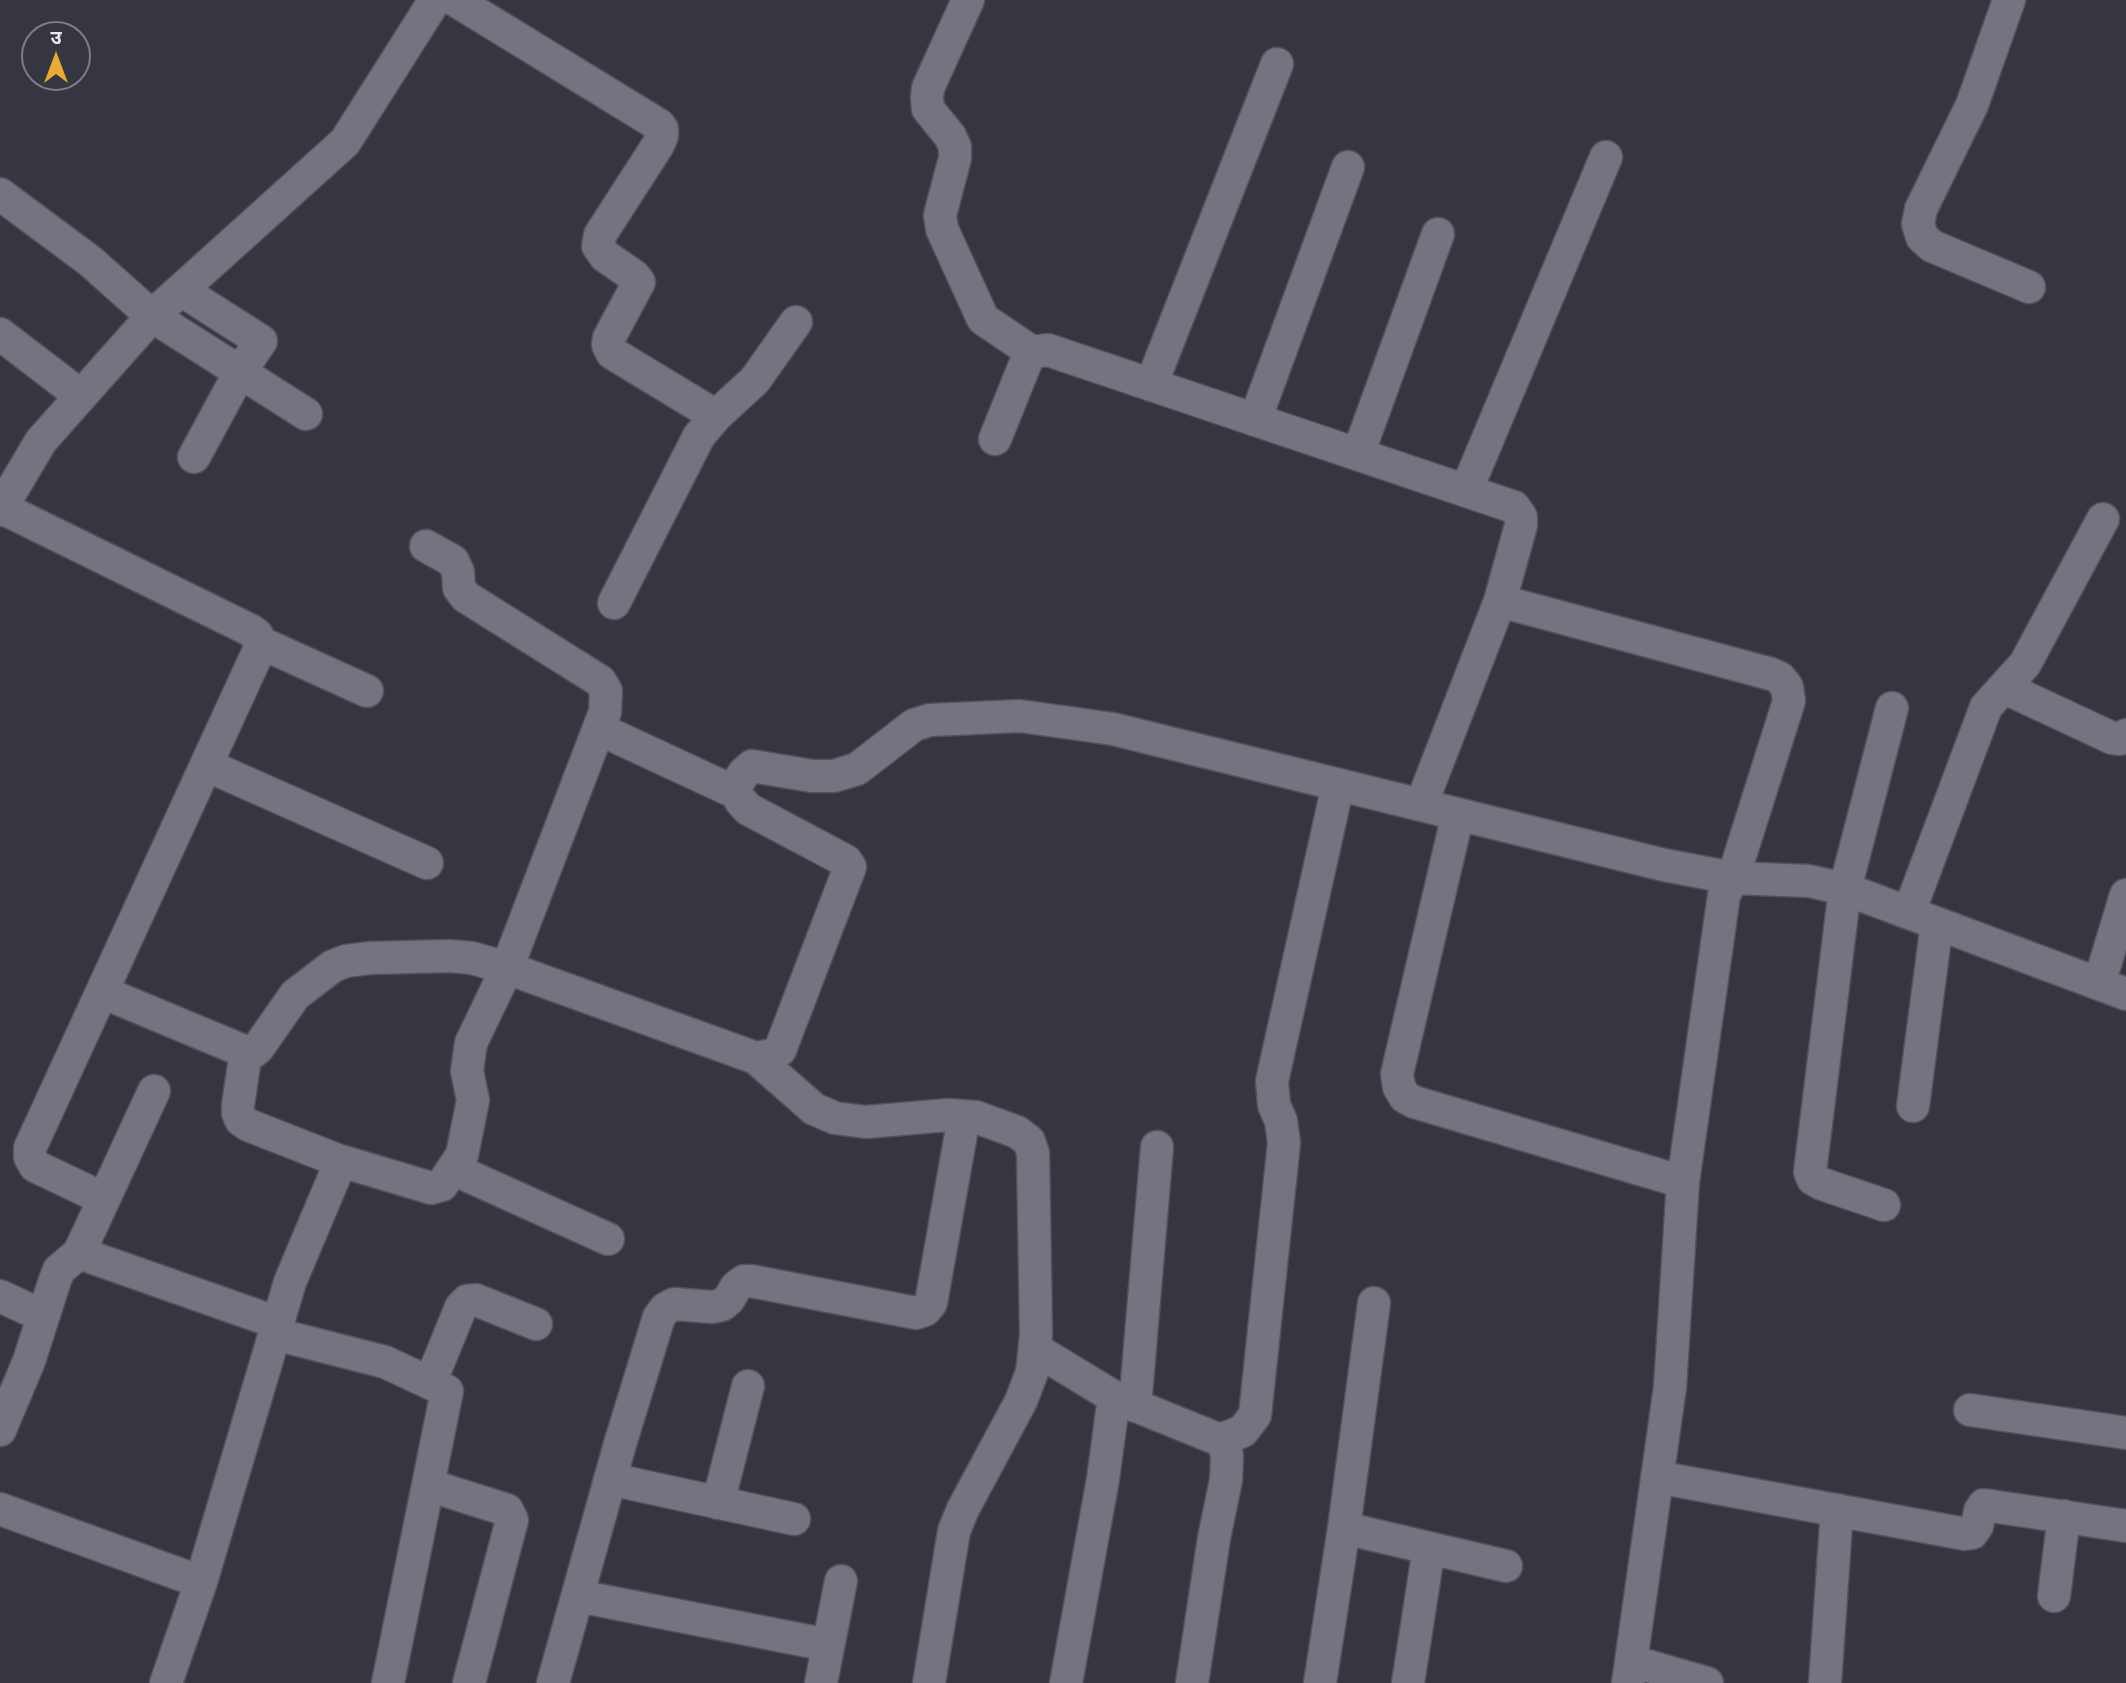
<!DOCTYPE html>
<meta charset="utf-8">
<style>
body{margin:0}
#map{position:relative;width:2126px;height:1683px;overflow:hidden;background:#353640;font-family:Mulish,"Noto Sans Devanagari",sans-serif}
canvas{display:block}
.north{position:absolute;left:21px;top:21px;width:70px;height:70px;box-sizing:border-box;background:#353640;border:2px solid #7d7e87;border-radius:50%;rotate:0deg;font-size:19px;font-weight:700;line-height:28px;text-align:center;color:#e9eaf1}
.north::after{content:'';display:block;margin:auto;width:24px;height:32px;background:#e8ab37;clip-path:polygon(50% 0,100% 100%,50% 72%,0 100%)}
</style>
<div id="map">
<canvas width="2126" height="1683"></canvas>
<div class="north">उ</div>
</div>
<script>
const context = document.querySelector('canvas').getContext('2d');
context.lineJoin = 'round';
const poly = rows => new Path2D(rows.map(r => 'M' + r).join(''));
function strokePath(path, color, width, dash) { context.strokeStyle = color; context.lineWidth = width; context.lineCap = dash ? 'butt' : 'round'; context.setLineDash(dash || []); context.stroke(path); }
const minor = poly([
 [455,0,659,125,662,129,662,136,658,145,600,235,598,246,605,256,634,276,639,282,609,338,608,345,612,353,716,416],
 [968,0,928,88,927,98,928,109,950,136,955,147,955,158,940,215,942,229,983,319,1032,352],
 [2009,0,1972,105,1921,209,1918,224,1922,237,1932,246,2029,287],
 [0,194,90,261,152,316,306,414],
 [181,290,261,341,240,372,194,457],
 [0,334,81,396],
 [1151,385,1277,64],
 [1255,420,1348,167],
 [995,439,1028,357,1032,352,1048,350,1514,507,1521,517,1521,525,1500,601,1421,805],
 [1358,454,1438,234],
 [1466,491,1606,157],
 [2,508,252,631,257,635,259,642,259,650,30,1148,30,1157,35,1166,104,1199],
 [0,510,41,441,152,316,345,142,435,0],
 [1500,601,1771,674,1780,678,1787,687,1789,701,1733,878,1724,895,1683,1182,1670,1387,1628,1683],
 [614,603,699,436,716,416,755,380,796,322],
 [259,642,367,691],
 [2005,688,2112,738,2120,739,2126,735],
 [599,729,728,789,734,788,744,773,752,766,812,776,834,776,857,769,914,725,930,720,1020,716,1113,729,1664,865,1733,878,1809,881,1845,889,2126,994],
 [206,765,427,863],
 [1458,814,1397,1074,1399,1087,1405,1097,1414,1102,1683,1182],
 [1909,912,1986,707,2025,664,2103,519],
 [2099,984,2126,895],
 [102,992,246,1052,253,1052,258,1048,295,995,333,966,346,961,370,958,450,956,472,958,507,968,756,1058,772,1055,780,1050,850,867,846,861,748,809,740,800,734,788],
 [246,1052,238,1105,238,1113,241,1120,248,1125,345,1163],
 [756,1058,814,1109,835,1118,866,1122,948,1115,976,1117,1017,1132,1029,1141,1033,1153,1036,1335,1032,1372,1021,1401,963,1509,954,1531,929,1683],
 [1913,1106,1937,923],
 [453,1169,608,1239],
 [1884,1205,1822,1184,1813,1179,1810,1172,1845,889,1892,708],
 [79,1253,278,1323],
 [0,1296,43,1316],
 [275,1334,385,1362,447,1391,388,1683],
 [1035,1349,1114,1397,1220,1440,1225,1447,1227,1456,1226,1480,1214,1538,1192,1683],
 [430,1383,461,1307,467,1301,476,1300,536,1324],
 [1135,1406,1157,1147],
 [1970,1410,2126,1433],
 [0,1430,29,1361,55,1280,59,1270,79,1253,154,1091],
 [1220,1440,1243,1431,1255,1415,1284,1143,1281,1121,1274,1105,1272,1081,1338,785],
 [1657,1477,1965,1534,1972,1533,1977,1526,1980,1511,1984,1505,2126,1526],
 [610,1479,794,1519],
 [428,1485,507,1510,512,1520,469,1683],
 [718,1503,748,1386],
 [0,1509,201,1582,166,1683],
 [1344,1528,1506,1566],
 [201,1582,290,1282,341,1161,431,1188,442,1185,462,1155,473,1100,467,1071,471,1043,507,968,605,712,606,691,600,681,466,597,459,588,458,572,453,561,426,546],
 [578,1596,828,1645],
 [2054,1596,2064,1516],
 [1631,1661,1707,1683],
 [553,1683,620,1444,659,1317,665,1309,674,1304,712,1307,722,1305,729,1299,736,1287,744,1281,751,1281,916,1313,925,1310,931,1303,964,1117],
 [821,1683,841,1581],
 [1066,1683,1103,1479,1114,1397],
 [1320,1683,1344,1528,1374,1303],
 [1408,1683,1429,1548],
 [1825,1683,1837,1510]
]);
strokePath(minor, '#52525c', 35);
strokePath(minor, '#737480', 32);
</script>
